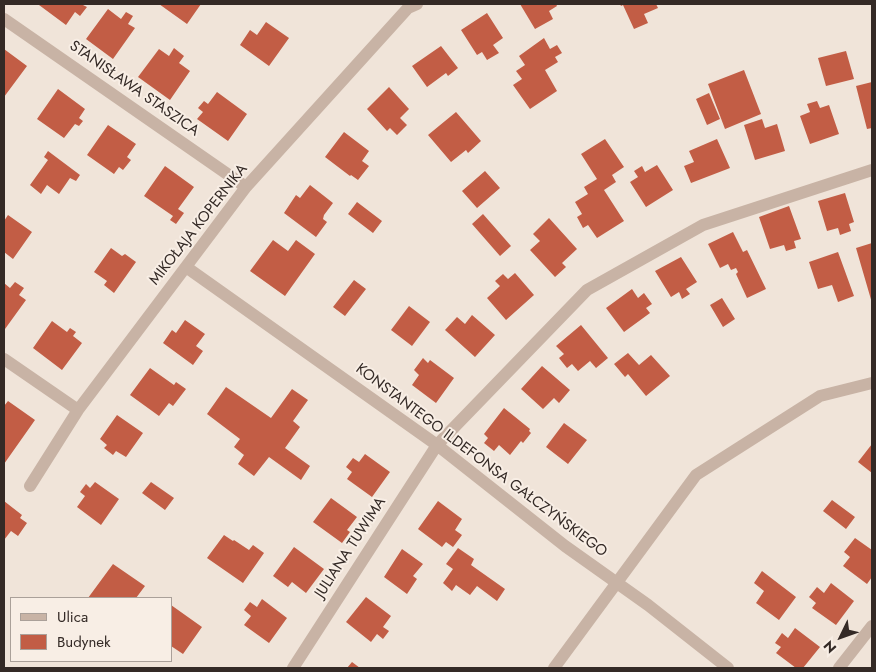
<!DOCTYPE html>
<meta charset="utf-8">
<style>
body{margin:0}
#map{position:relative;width:876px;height:672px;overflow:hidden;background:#f0e4d9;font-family:Jost,sans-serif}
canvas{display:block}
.frame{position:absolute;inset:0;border:5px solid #342a26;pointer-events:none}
.legend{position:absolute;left:10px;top:597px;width:162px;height:65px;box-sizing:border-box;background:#f8eee5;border:1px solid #aaa099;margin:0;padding:6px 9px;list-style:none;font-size:15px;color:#342a26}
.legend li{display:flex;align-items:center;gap:10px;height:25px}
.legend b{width:25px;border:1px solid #aaa099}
.north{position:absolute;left:816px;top:612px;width:50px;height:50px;-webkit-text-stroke:4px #f8eee5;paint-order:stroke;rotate:228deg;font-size:14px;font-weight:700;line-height:20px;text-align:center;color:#342a26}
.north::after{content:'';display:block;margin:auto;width:18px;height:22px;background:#342a26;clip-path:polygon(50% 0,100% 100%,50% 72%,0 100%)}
</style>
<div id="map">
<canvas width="876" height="672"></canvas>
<div class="frame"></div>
<ul class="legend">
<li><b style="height:6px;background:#c8b3a5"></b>Ulica</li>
<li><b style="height:14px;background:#c25d45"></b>Budynek</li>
</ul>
<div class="north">N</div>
</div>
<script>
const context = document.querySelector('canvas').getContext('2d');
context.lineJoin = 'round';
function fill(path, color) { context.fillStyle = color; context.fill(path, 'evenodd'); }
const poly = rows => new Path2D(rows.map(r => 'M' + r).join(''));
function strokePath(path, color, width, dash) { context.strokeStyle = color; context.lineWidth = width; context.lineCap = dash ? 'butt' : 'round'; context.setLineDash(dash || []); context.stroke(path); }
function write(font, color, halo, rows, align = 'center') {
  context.font = font + ' Jost,sans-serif'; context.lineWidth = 4; context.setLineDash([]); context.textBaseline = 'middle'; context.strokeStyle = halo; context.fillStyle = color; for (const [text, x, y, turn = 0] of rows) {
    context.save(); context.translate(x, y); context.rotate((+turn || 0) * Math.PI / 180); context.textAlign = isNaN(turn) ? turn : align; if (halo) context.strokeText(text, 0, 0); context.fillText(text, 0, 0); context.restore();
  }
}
const building = poly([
 [40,4,81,4,87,7,80,16,75,12,66,25,39,5],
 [159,4,201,4,187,24],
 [520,4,556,4,557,6,549,11,553,19,535,29],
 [620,4,656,4,658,8,644,14,648,23,634,29,623,5,621,6],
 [108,9,121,19,126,12,133,16,128,24,135,28,113,59,86,39],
 [487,13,503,38,493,45,499,53,487,60,482,52,477,55,461,30],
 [266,22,289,38,269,66,240,45,250,30,257,35],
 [544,38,550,49,557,45,562,53,555,57,558,62,545,70,557,91,530,109,513,85,522,79,516,71,525,65,519,56],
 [441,46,458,68,448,76,446,73,427,87,412,66],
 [174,48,184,56,179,63,190,71,170,100,138,77,159,49,169,56],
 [4,49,27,66,4,97],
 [846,51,854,79,826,86,818,58],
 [744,70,761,114,725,129,708,84],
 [872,82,872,128,867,129,856,86],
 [389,87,409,109,400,118,407,125,397,135,390,128,387,131,367,109],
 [58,89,85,109,79,118,83,121,79,126,75,124,64,138,37,119],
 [217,92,247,114,228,141,197,119,203,112,198,108,204,101,208,104],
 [709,93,720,119,707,125,696,99],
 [817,101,820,108,829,105,839,134,810,144,800,116,810,112,807,104],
 [456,112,481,141,468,153,466,150,451,162,428,135],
 [762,119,765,128,777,124,785,151,755,160,744,125],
 [108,125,136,144,127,157,131,160,123,170,119,167,114,174,87,155],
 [344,132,369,151,362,161,369,166,358,180,351,175,350,176,325,157],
 [605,139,624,167,612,175,616,182,604,190,624,221,597,238,588,225,583,228,577,217,582,214,575,202,588,194,584,187,597,179,581,154],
 [717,139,730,168,691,183,684,166,694,162,689,151],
 [48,151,80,175,76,181,70,178,59,194,47,185,41,194,30,185,48,160,44,157],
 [657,165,673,190,646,207,630,182,638,177,634,171,642,166,645,172],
 [165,166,194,187,178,209,184,213,176,224,170,220,173,216,144,196],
 [485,171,500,188,477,208,462,191],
 [310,185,333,203,324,215,323,219,327,222,316,237,284,213,296,195,300,198],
 [845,193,854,222,849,224,851,231,840,235,838,228,827,231,818,201],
 [357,202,382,221,373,233,348,214],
 [789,206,801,239,794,241,796,248,786,251,784,245,770,249,759,217],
 [483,214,511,246,500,256,472,224],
 [8,215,32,232,13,259,4,252,4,221],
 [549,218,577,249,562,263,566,267,555,277,530,250,540,241,533,234],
 [733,232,743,252,747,250,766,289,747,298,736,274,738,272,736,268,731,270,728,264,720,268,708,244],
 [273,240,288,251,296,240,315,254,285,296,250,271],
 [872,243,872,303,856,248],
 [111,248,122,256,125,254,136,262,114,293,104,285,107,281,94,272],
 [838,252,854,296,838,302,832,285,818,289,809,262],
 [681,257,697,282,686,289,690,294,682,299,679,292,671,297,655,271],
 [515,273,534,295,506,320,487,298,500,286,495,281,503,274,508,279],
 [354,280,366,289,345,316,333,307],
 [15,282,24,288,19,295,26,300,5,329,4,329,4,283,10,288],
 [632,289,638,298,644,293,652,304,646,308,650,313,624,332,606,308],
 [722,298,735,319,723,327,710,305],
 [409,306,430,322,412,346,391,330],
 [472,315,495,335,475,357,445,330,457,317,465,324],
 [185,320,205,334,196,346,203,351,193,365,163,343,172,330,176,333],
 [52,321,67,332,70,328,76,332,73,336,82,343,62,370,33,348],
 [581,325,608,358,596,368,590,361,578,371,572,364,567,368,559,358,564,354,556,346],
 [628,353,639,365,651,355,670,376,646,396,628,374,625,377,614,364],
 [423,358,428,363,430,360,454,378,436,403,412,385,419,375,414,370],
 [542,366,570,390,559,403,554,398,543,409,521,389],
 [150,368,174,385,176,382,186,389,173,406,169,403,159,416,130,395],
 [226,387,271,418,292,389,308,400,293,421,300,427,285,448,310,466,301,480,269,457,254,476,238,464,244,455,234,447,240,439,207,414],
 [8,401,35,420,4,464,4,406],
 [504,408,530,429,529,431,531,433,523,443,521,441,510,455,499,445,494,451,484,443,488,438,484,434],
 [117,415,143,433,126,457,116,451,113,455,104,448,107,445,100,439],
 [564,423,587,440,568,464,546,447],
 [872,444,872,473,858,462],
 [365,454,390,472,372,497,347,479,352,472,346,467,353,458,359,462],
 [95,482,119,499,101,525,77,507,85,496,80,492,86,484,90,488],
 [151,482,174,498,165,510,142,493],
 [331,498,357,517,347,530,350,532,342,543,313,522],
 [832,500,855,517,846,529,823,511],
 [4,501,22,515,20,518,27,523,18,536,11,531,4,540],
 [438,501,462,519,455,530,462,535,453,547,446,542,442,547,418,529],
 [224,535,233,541,234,540,249,550,253,545,264,553,243,583,207,558],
 [855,538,872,550,872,577,867,584,843,566,850,557,844,552],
 [294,547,324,569,306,593,292,582,288,587,273,576],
 [458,548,474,559,471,565,505,589,497,601,477,586,470,595,456,585,452,591,443,583,453,569,446,564],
 [402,549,423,564,413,576,417,579,407,594,384,577],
 [113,564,145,586,136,598,88,598],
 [762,571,796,597,779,620,756,603,764,591,754,583],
 [831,583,854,601,836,625,812,608,816,603,809,597,817,587,824,593],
 [366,597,391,616,383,627,389,631,383,639,377,634,371,642,346,622],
 [262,599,287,618,269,643,244,625,251,616,244,610,250,602,257,607],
 [171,605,202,627,183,654,171,646],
 [795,628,820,647,803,668,796,668,776,653,781,647,775,643,782,633,788,638],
 [352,662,360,668,347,668]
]);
const minor = poly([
 [4,19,246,187],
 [186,267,437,445,565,546,648,605,728,668],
 [4,359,78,410],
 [30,486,78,410,246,187,408,8,417,4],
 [293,668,437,445,587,290,703,225,872,170],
 [554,668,696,475,820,396,872,383],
 [839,668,872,626]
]);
const streetNames = [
 ["STANISŁAWA STASZICA",134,89,35],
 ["MIKOŁAJA KOPERNIKA",199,225,-52],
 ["KONSTANTEGO ILDEFONSA GAŁCZYŃSKIEGO",481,461,37],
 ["JULIANA TUWIMA",351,548,-57]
];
fill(building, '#c25d45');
strokePath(minor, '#c8b3a5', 12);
write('15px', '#342a26', '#f8eee5', streetNames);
</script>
